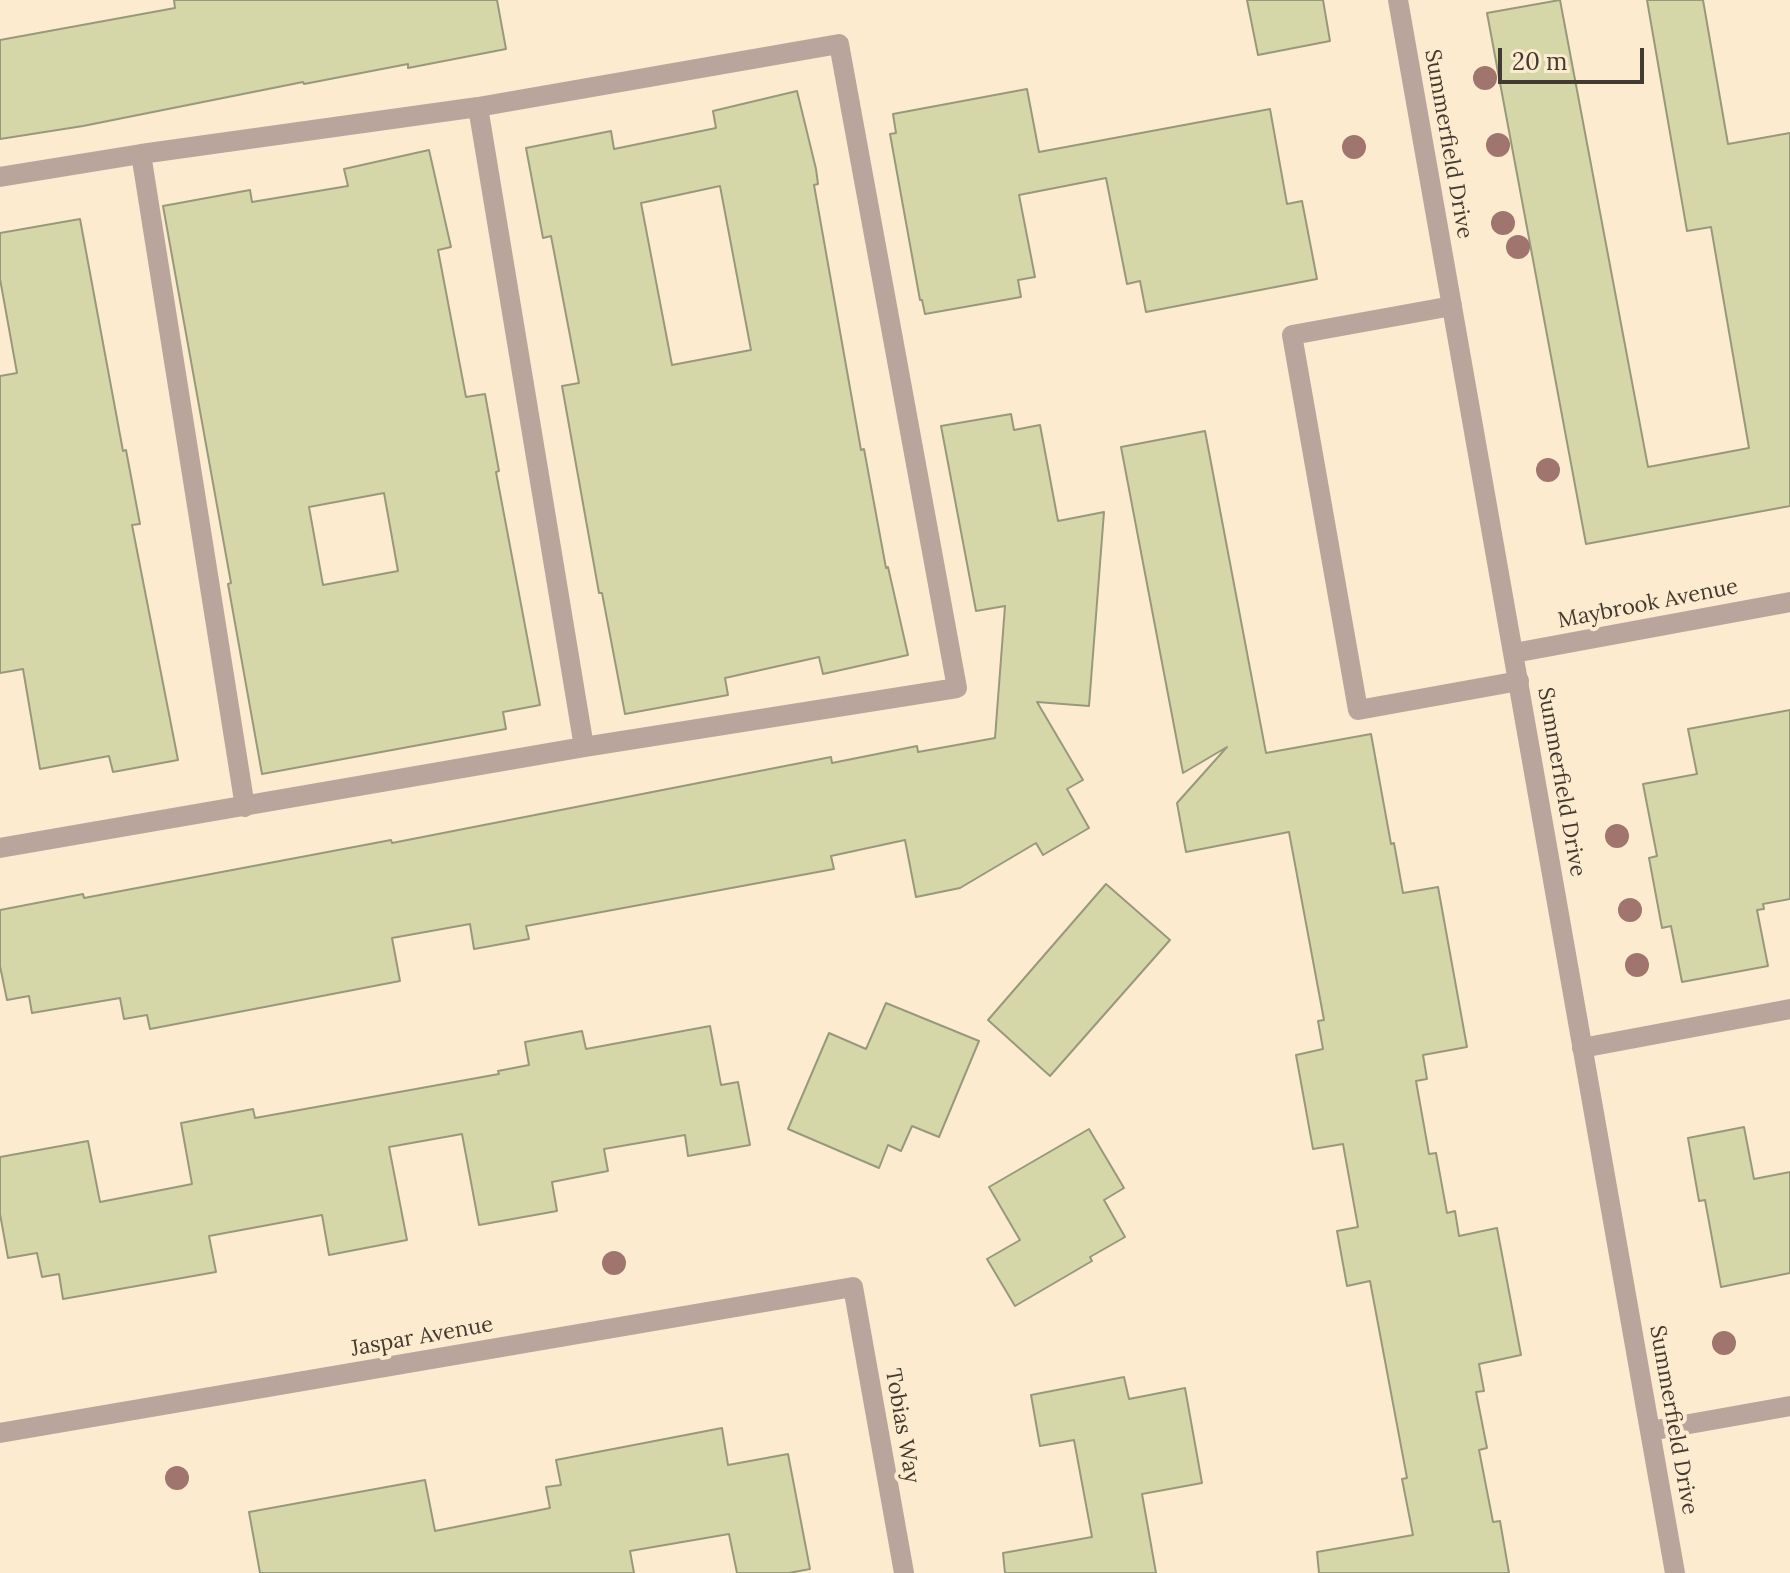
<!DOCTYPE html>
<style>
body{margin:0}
#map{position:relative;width:1790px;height:1573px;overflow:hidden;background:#fdebcf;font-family:Lora,serif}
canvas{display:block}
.scale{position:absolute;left:1498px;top:48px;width:146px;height:36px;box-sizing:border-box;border:4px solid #433b31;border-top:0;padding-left:10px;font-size:24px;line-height:28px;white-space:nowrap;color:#433b31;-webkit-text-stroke:6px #fdebcf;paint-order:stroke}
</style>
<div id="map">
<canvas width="1790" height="1573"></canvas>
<div class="scale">20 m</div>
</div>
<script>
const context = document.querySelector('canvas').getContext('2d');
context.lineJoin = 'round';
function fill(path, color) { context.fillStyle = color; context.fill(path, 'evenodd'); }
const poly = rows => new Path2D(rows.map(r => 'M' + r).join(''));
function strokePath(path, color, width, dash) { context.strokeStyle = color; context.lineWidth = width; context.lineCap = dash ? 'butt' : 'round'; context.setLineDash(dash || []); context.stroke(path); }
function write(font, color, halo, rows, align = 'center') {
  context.font = font + ' Lora,serif'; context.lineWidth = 8; context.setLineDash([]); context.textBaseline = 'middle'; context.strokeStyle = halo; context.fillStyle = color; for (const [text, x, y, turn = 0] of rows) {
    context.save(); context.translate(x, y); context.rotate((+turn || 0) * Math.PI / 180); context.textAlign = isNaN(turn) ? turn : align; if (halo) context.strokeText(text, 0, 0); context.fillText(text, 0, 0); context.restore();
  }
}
const building = poly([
 [174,0,497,0,506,49,408,68,408,64,304,84,303,82,83,126,0,139,0,40,175,8,174,0],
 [1247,0,1323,0,1330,41,1258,55,1247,0],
 [1560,0,1648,467,1749,448,1711,227,1687,231,1647,0,1703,0,1728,144,1790,133,1790,506,1586,544,1487,13,1560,0],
 [1027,89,1039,152,1270,109,1287,204,1302,201,1317,279,1146,312,1140,281,1127,284,1106,178,1019,195,1035,277,1018,280,1021,297,925,314,922,300,920,300,890,134,896,133,893,114,1027,89],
 [797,91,816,169,818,184,814,185,861,450,864,449,886,568,888,567,908,655,823,674,819,657,725,678,728,695,625,714,602,593,599,593,562,386,579,383,551,236,543,238,526,148,611,131,614,149,716,128,713,111,797,91],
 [720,186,751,350,672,365,641,203,720,186],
 [429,150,451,247,438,250,466,397,485,394,499,471,496,472,540,705,503,712,506,729,262,774,228,584,231,583,163,206,250,190,252,202,348,186,344,169,429,150],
 [384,493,398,571,323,585,309,507,384,493],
 [80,219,123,451,126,450,140,524,132,525,178,760,113,772,109,756,40,769,23,669,0,673,0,376,17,373,0,279,0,233,80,219],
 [1011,414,1014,430,1040,425,1058,521,1104,512,1089,706,1037,702,1083,780,1067,789,1089,828,1043,855,1036,843,960,888,916,897,905,840,831,856,834,869,526,926,529,939,474,949,470,924,392,938,400,981,150,1029,147,1015,124,1019,120,998,32,1013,29,996,7,1000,0,966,0,910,83,894,84,898,391,840,392,843,831,757,832,763,917,746,918,752,995,738,1005,606,976,611,941,426,1011,414],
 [1205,431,1266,753,1371,734,1391,844,1394,843,1403,893,1438,887,1467,1047,1423,1055,1427,1079,1416,1081,1429,1154,1436,1153,1447,1213,1455,1211,1459,1236,1497,1228,1521,1355,1479,1364,1484,1391,1476,1392,1487,1448,1479,1450,1493,1522,1500,1521,1509,1573,1319,1573,1317,1552,1413,1535,1402,1479,1407,1478,1370,1281,1347,1286,1337,1231,1358,1227,1343,1144,1313,1149,1296,1055,1323,1049,1318,1021,1324,1020,1289,832,1186,852,1177,803,1227,747,1183,773,1121,447,1205,431],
 [1790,710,1790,899,1763,904,1764,909,1757,910,1768,966,1682,982,1671,926,1662,928,1649,858,1657,856,1643,784,1697,774,1688,729,1790,710],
 [1106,884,1170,940,1050,1076,988,1020,1106,884],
 [886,1003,979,1041,939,1137,912,1126,901,1151,888,1145,879,1168,788,1129,829,1033,866,1049,886,1003],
 [710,1026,721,1085,738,1082,750,1145,688,1156,685,1135,604,1149,608,1171,552,1182,557,1211,479,1225,462,1134,389,1147,407,1240,329,1255,322,1215,209,1236,216,1272,63,1299,59,1274,42,1277,37,1253,8,1258,0,1214,0,1157,88,1141,100,1202,192,1184,181,1123,253,1109,255,1118,499,1074,498,1071,529,1065,525,1042,582,1031,586,1049,710,1026],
 [1744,1127,1754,1179,1790,1172,1790,1273,1721,1287,1705,1200,1699,1201,1688,1138,1744,1127],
 [1089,1129,1124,1188,1104,1200,1125,1237,1090,1257,1092,1261,1015,1306,987,1259,1020,1240,989,1187,1089,1129],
 [1124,1377,1129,1399,1185,1388,1202,1483,1142,1494,1156,1573,1005,1573,1003,1553,1092,1537,1074,1440,1040,1446,1031,1395,1124,1377],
 [722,1428,728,1465,788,1454,810,1569,789,1573,737,1573,729,1534,630,1551,634,1573,260,1573,249,1512,425,1480,435,1531,550,1508,546,1487,561,1485,556,1460,722,1428]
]);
const lane = poly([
 [478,107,584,747],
 [141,154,245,807],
 [0,177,141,154,478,107,839,44,957,688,584,747,0,848],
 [1452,306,1292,335,1358,710,1519,681],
 [1582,1048,1790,1009]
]);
const street = poly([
 [1398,0,1675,1573],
 [1514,653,1790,602],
 [1650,1431,1790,1406],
 [0,1433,853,1287,904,1573]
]);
const trees = [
 [1485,78],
 [1498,145],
 [1354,147],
 [1503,223],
 [1518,247],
 [1548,470],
 [1617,836],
 [1630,910],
 [1637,965],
 [614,1263],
 [1724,1343],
 [177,1478]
];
const streetNames = [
 ["Summerfield Drive",1448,144,80],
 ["Maybrook Avenue",1648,604,-11],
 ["Summerfield Drive",1561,782,80],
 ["Jaspar Avenue",422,1337,-10],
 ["Summerfield Drive",1673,1420,80],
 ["Tobias Way",902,1426,80]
];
fill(building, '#d5d7a8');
strokePath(building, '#98997c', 2);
strokePath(lane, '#baa59c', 20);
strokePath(street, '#baa59c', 20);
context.fillStyle = '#9f756e';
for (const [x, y] of trees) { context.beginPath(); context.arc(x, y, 12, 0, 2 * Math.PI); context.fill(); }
write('22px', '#433b31', '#fdebcf', streetNames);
</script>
